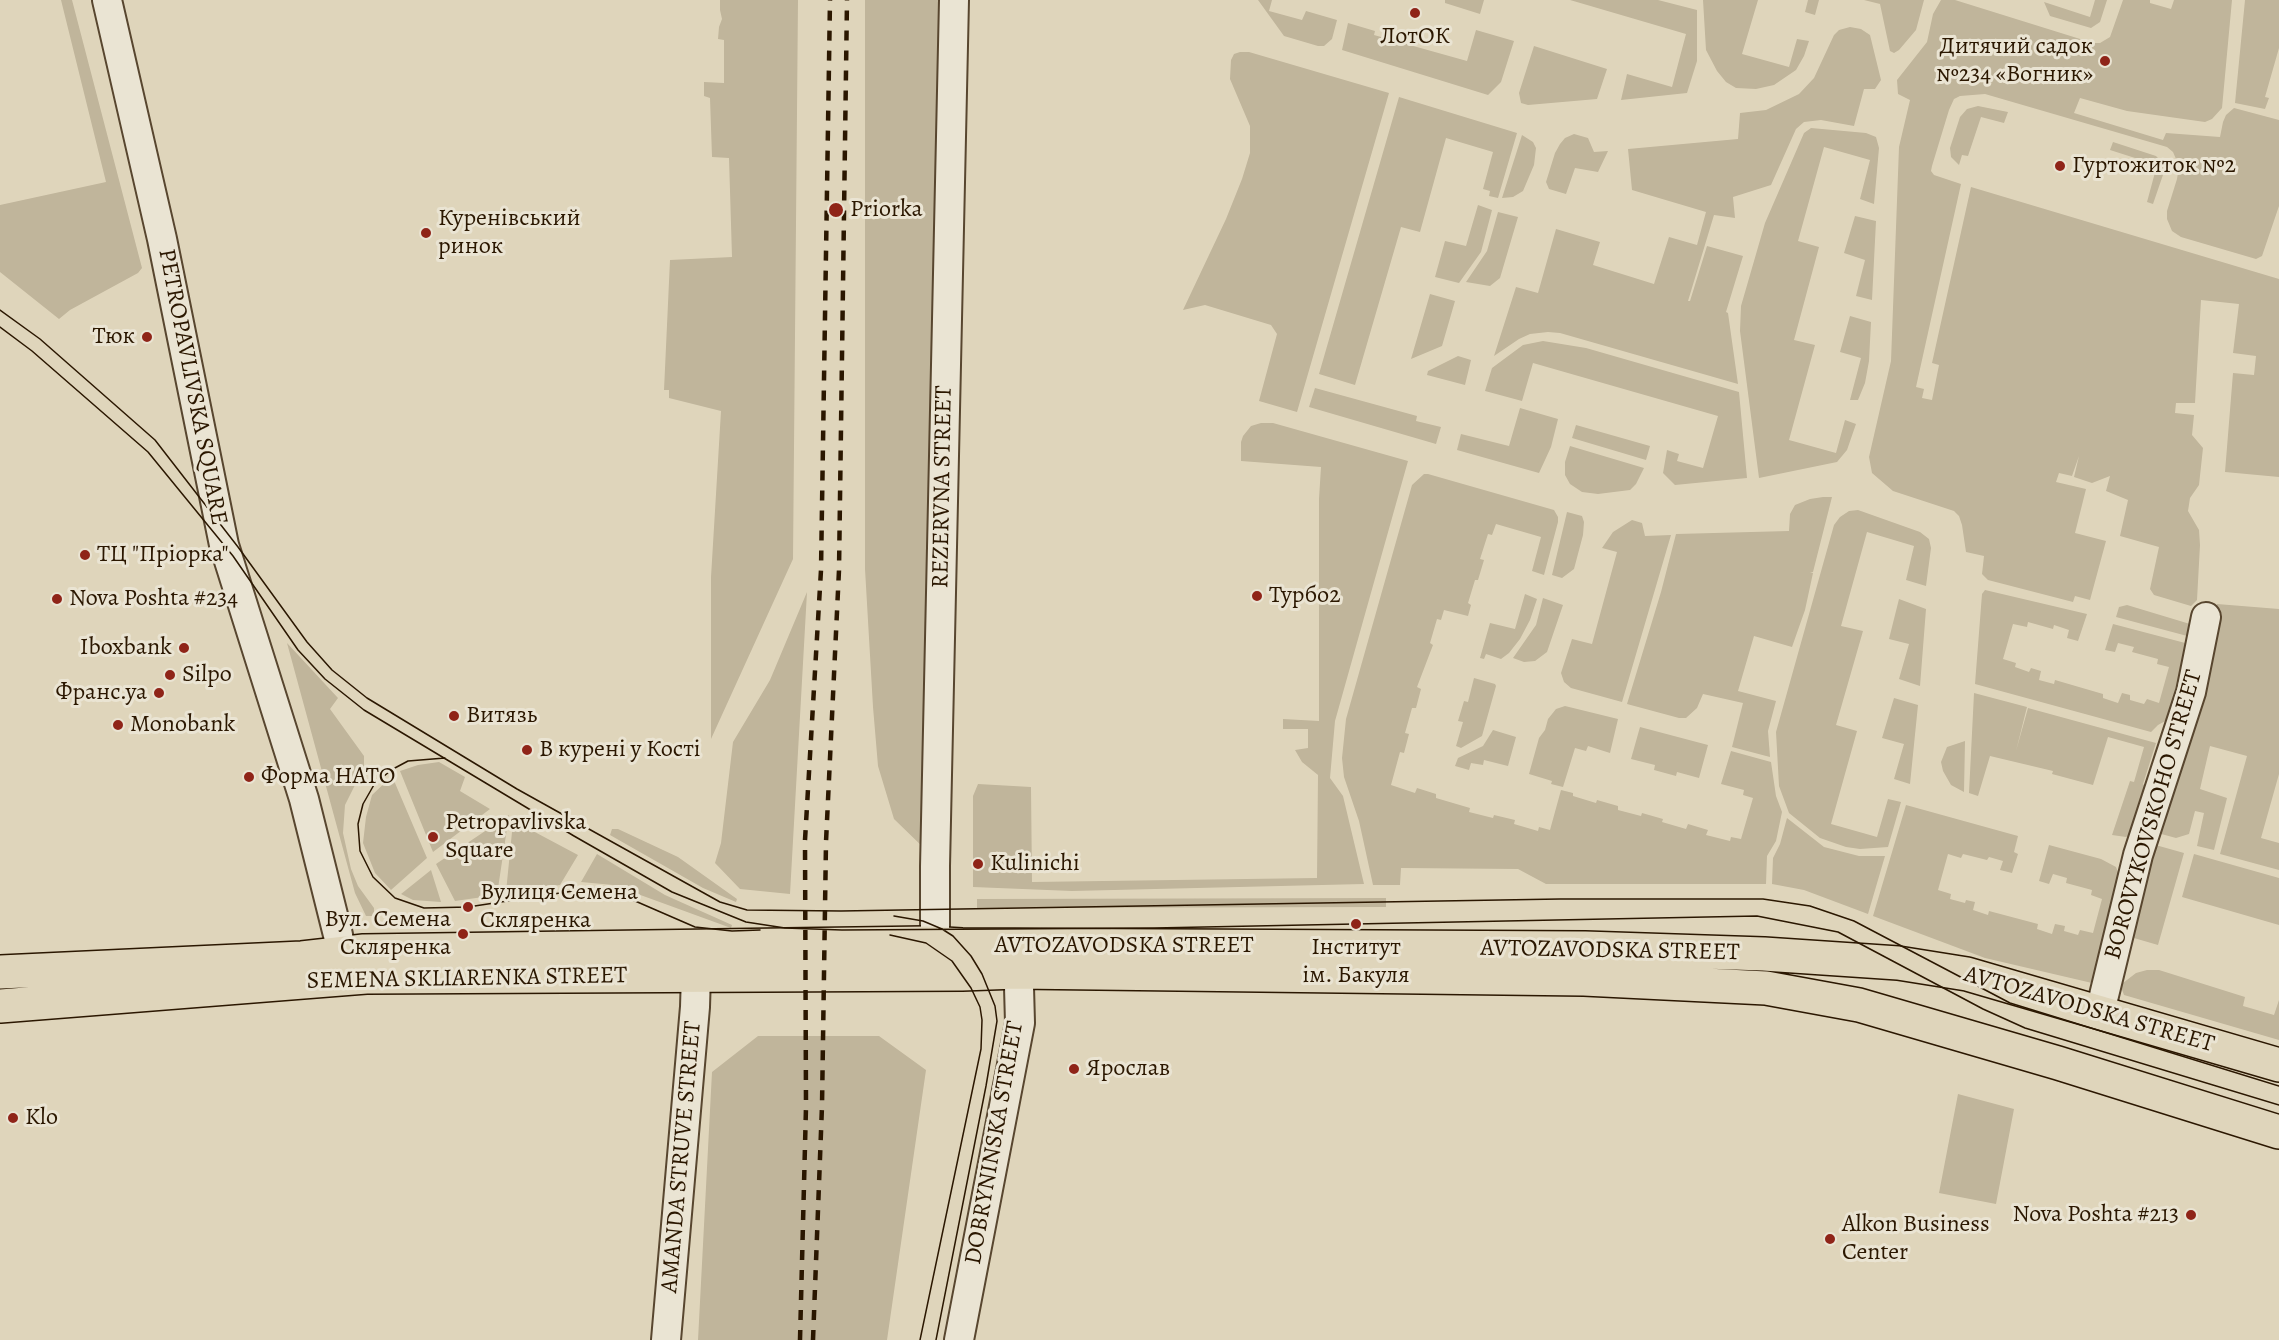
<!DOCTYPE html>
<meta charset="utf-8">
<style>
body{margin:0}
canvas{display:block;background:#dfd5bb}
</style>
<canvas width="2279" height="1340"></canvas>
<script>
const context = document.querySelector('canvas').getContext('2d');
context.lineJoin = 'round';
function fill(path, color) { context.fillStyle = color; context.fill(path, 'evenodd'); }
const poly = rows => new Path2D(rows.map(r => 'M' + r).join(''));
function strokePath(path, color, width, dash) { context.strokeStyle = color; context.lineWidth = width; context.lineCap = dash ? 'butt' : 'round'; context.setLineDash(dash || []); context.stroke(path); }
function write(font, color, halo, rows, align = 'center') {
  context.font = font + ' Alegreya,serif'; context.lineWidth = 6; context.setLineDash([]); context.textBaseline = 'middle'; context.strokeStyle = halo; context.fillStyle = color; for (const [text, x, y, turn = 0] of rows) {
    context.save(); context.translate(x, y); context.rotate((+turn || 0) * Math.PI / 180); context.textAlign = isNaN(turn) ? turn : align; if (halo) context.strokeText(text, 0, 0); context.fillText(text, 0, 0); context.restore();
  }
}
const green = poly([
 [61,0,72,0,142,268,138,273,70,310,59,319,0,272,0,205,106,182],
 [720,0,798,0,793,559,711,739,711,577,721,411,669,398,669,390,664,390,670,260,732,257,729,158,712,157,710,98,704,96,704,82,724,83,724,40,718,39,719,27,722,19,720,10],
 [865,0,941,0,928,852,894,819,878,766,873,707,865,569],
 [1258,0,1272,0,1269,11,1302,20,1306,11,1337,20,1332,39,1324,46,1318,46,1284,36],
 [1445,0,1484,0,1480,14,1445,3],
 [1570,0,1658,0,1697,10,1697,61,1687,93,1621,100,1627,74,1672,87,1686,34],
 [1703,0,1758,0,1742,54,1789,67,1797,39,1809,41,1804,56,1796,70,1774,85,1756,89,1736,88,1726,82,1717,71,1706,50],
 [1808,0,1819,0,1815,15,1805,12],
 [1864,0,1924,0,1916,30,1899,50,1894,53,1890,51,1880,4],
 [1941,0,1955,0,2093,43,2100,43,2110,37,2123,0,2150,0,2150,3,2171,9,2174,0,2232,0,2222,108,2212,119,2205,122,2127,111,2080,98,2074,113,2163,140,2166,133,2220,137,2223,122,2226,115,2234,108,2279,120,2279,206,2262,256,2256,259,2181,237,2172,231,2167,219,2167,211,2177,179,2179,166,2173,152,2167,147,1985,94,1960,96,1954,99,1949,110,1932,166,1931,171,1934,175,1961,184,1916,387,1924,389,1922,398,1932,400,1939,365,1932,363,1971,187,2279,279,2279,477,2225,472,2233,373,2254,375,2256,356,2233,353,2239,304,2201,300,2195,403,2176,403,2175,413,2194,415,2192,435,2203,448,2199,485,2190,498,2188,511,2199,530,2200,545,2197,600,2191,606,2154,595,2150,589,2159,547,2120,536,2128,500,2106,491,2110,476,2092,483,2074,477,2079,456,2072,476,2059,473,2056,482,2086,489,2075,533,2106,541,2090,600,2075,596,2073,602,1988,580,1982,574,1984,556,1966,552,1962,525,1959,516,1954,511,1893,491,1872,473,1869,457,1891,361,1899,147,1910,100,1898,94,1897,80,1927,42,1933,14],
 [2095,0,2107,0,2100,22,2091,28,2050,16,2044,2,2090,17],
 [2245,0,2279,0,2279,48,2265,97,2269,98,2265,109,2235,103],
 [1348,23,1375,31,1374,35,1467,61,1476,30,1514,41,1501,82,1488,95,1342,50],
 [1850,27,1861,29,1870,35,1881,80,1875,89,1864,89,1854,126,1821,120,1804,122,1796,129,1771,185,1733,197,1735,218,1714,215,1688,301,1690,301,1707,246,1743,256,1726,312,1728,313,1738,384,1560,333,1548,332,1530,334,1519,339,1494,356,1516,287,1538,293,1556,229,1600,242,1593,265,1654,284,1669,237,1697,245,1706,212,1632,190,1628,149,1738,139,1740,113,1766,110,1799,94,1814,78,1834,35,1839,30],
 [1534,46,1607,69,1597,99,1528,105,1521,103,1519,93],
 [1240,52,1249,52,1389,93,1297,412,1259,401,1277,334,1271,325,1205,305,1183,310,1226,219,1242,179,1250,153,1250,126,1230,79,1231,60,1234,54],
 [1399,97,1517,133,1498,198,1489,196,1490,191,1483,189,1493,152,1446,138,1420,232,1401,227,1355,385,1319,374],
 [1978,106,2008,112,2004,123,1981,117,1968,156,1962,155,1959,165,1951,157,1950,148,1960,117,1967,109],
 [1811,128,1866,133,1876,137,1879,148,1874,204,1860,199,1870,160,1824,147,1798,241,1819,247,1794,340,1815,345,1789,440,1836,453,1845,420,1856,424,1847,450,1837,462,1759,478,1740,331,1741,306,1765,223,1804,133],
 [1574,134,1588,138,1594,152,1608,151,1598,172,1575,168,1566,194,1549,189,1546,182,1555,153,1560,144,1565,138],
 [1522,135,1533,142,1536,148,1534,165,1523,191,1513,197,1502,198],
 [2113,142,2156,156,2163,163,2165,169,2153,204,2147,202,2157,165,2110,150],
 [1478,205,1492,210,1481,252,1459,283,1435,277,1445,241,1466,246],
 [1498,212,1518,217,1500,278,1490,286,1466,282,1487,251],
 [1855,216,1876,221,1872,300,1856,296,1865,260,1844,253],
 [1430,294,1455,301,1442,346,1411,359],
 [1850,316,1871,322,1869,361,1865,383,1858,400,1850,400,1861,358,1840,352],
 [1543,341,1586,348,1739,392,1747,478,1675,485,1663,473,1667,450,1679,454,1677,461,1703,468,1718,416,1533,363,1522,401,1485,391,1492,368,1523,345],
 [1458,356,1471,360,1465,385,1427,375,1428,371],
 [1315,388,1417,416,1416,421,1441,427,1436,444,1309,407],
 [1520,408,1558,419,1551,447,1539,473,1457,450,1461,434,1509,446],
 [1261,423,1273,423,1408,461,1335,721,1330,778,1343,796,1364,884,1072,891,973,887,973,796,978,784,1031,787,1032,882,1317,878,1318,775,1302,762,1295,750,1308,748,1308,729,1283,729,1283,719,1319,721,1319,499,1321,467,1241,461,1241,442,1243,436,1251,426],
 [1576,425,1650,446,1646,460,1572,438],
 [1570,446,1644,468,1636,484,1630,490,1598,494,1582,492,1570,484,1565,475,1565,462],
 [1424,474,1428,474,1554,510,1558,517,1558,522,1544,575,1532,571,1541,537,1496,524,1492,535,1488,534,1480,559,1484,560,1478,580,1475,580,1468,603,1471,605,1468,616,1444,610,1441,620,1437,619,1430,643,1433,645,1417,687,1421,689,1416,708,1412,708,1405,733,1409,734,1404,753,1400,752,1391,785,1415,793,1417,788,1436,794,1436,798,1470,808,1469,812,1493,818,1494,815,1515,820,1514,824,1538,831,1539,827,1550,830,1561,790,1573,793,1573,796,1596,803,1597,800,1618,806,1618,810,1641,816,1642,813,1663,819,1662,822,1686,829,1688,824,1708,830,1706,835,1730,841,1731,837,1741,839,1753,798,1743,795,1744,790,1721,784,1731,751,1771,762,1776,796,1782,812,1776,841,1767,856,1766,884,1546,884,1518,869,1401,868,1400,885,1373,885,1359,821,1344,777,1342,758,1346,719,1412,485],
 [1823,497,1832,497,1813,572,1810,572,1813,573,1805,610,1792,647,1754,636,1738,691,1776,701,1768,731,1770,757,1732,747,1743,703,1703,694,1697,708,1686,718,1679,718,1627,704,1661,592,1676,534,1789,531,1790,514,1795,505,1810,499],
 [1858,510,1920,532,1929,539,1931,548,1926,586,1906,580,1914,546,1867,532,1841,626,1863,631,1836,725,1857,731,1831,824,1877,837,1888,799,1901,802,1888,847,1860,849,1846,847,1820,838,1789,813,1779,786,1776,732,1834,525,1840,517,1849,511],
 [1567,512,1582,516,1584,522,1583,535,1574,569,1562,578,1552,575],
 [1632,520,1642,523,1645,536,1671,535,1622,702,1571,688,1564,682,1561,673,1572,639,1592,644,1617,552,1602,548,1613,532],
 [1985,590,2087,614,2078,641,2067,638,2069,630,2054,625,2053,629,2028,622,2027,627,2013,624,2003,659,2016,663,2015,667,2029,672,2031,668,2041,671,2039,680,2054,684,2055,680,2103,694,2103,698,2118,703,2122,693,2130,695,2130,700,2144,704,2147,699,2159,703,2169,667,2157,664,2158,659,2132,652,2134,647,2118,643,2115,652,2105,650,2113,624,2189,644,2169,719,2158,725,2151,732,1975,684,1982,594],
 [807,592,790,894,740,889,715,863,721,843,733,742,770,680],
 [1525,594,1537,599,1530,620,1520,639,1509,653,1501,659,1486,654,1484,659,1480,658,1490,623,1515,629],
 [1543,598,1563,605,1547,652,1535,661,1524,662,1513,658,1536,625],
 [1899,599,1926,609,1920,686,1899,679,1909,644,1889,639],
 [2217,604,2279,609,2279,774,2261,838,2279,843,2279,870,2220,854,2247,756,2210,746,2200,789,2227,798,2214,850,2197,846,2204,813,2195,811,2189,834,2176,838,2154,832,2207,650],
 [2127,605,2190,624,2191,637,2116,617,2119,607],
 [287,643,338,698,330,709,364,756,364,767,345,805,343,833,351,869,358,886,374,908,374,916,366,916,355,893],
 [1474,678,1495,684,1496,686,1482,736,1461,748,1456,746,1463,722,1458,721,1464,701,1468,702],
 [1974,693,2027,707,2016,751,2028,708,2156,743,2143,784,2151,793,2132,834,2126,837,2112,835,2130,781,2134,782,2144,747,2108,737,2093,785,2052,774,2053,771,1990,756,1978,796,1969,793],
 [1894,698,1918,705,1910,784,1894,779,1904,744,1882,738],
 [1565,706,1618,719,1610,753,1588,746,1586,751,1575,748,1563,787,1551,784,1552,781,1529,774,1539,738,1545,730,1548,719,1556,709],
 [1640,727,1708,745,1699,778,1677,772,1676,776,1654,770,1655,765,1631,759],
 [1493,730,1516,737,1508,766,1484,760,1483,765,1471,763,1469,770,1455,766,1458,758,1483,746],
 [1965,741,1964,792,1951,785,1943,771,1941,762,1947,747],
 [439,762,465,777,460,791,490,809,433,852,400,771,418,765],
 [392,776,427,858,391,890,375,873,363,843,366,817,372,795],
 [1906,805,2018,836,2014,852,2018,854,2012,873,2000,870,2003,861,1989,857,1987,860,1963,854,1961,858,1948,854,1938,890,1951,894,1950,899,1965,903,1966,900,1975,902,1973,910,1988,915,1989,911,2038,924,2037,929,2052,934,2055,924,2065,926,2064,931,2078,935,2080,930,2093,933,2102,899,2091,895,2092,890,2066,883,2067,878,2053,874,2049,884,2039,881,2049,845,2101,859,2116,867,2121,880,2092,983,1985,958,1873,916],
 [509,815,497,895,455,901,436,864],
 [1787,818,1824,847,1859,856,1885,856,1868,914,1804,890,1772,884,1773,858,1780,844],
 [516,822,578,855,560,885,506,892,512,832],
 [612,829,618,829,678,857,737,899,736,902,703,888,610,835],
 [2152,844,2184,853,2158,945,2127,936],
 [597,854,665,895,732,925,731,928,613,885,581,882],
 [2194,854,2279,878,2279,925,2182,897],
 [431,870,441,902,413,900,401,894],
 [1386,898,1386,907,977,908,977,899],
 [2147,970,2159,970,2245,997,2243,1006,2274,1015,2279,1000,2279,1040,2124,995,2121,987,2123,983,2136,973],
 [758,1036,879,1036,926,1070,887,1340,698,1340,712,1072],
 [1958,1094,2014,1109,1996,1204,1939,1193]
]);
const minor = poly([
 [107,0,162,239,224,545,304,799,338,935,345,976],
 [935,967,935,866,954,0],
 [2100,1012,2138,855,2191,692,2206,617],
 [666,1340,695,1007,696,974],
 [959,1340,1020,1023,1018,951]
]);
const primary = poly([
 [0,972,302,958,364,951,926,943,962,945,1585,948,1764,954,1898,963,1967,974,2279,1065],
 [0,1006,366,977,962,974,1017,972,1584,979,1766,988,1859,1005,2058,1063,2279,1132]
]);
const tram = poly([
 [0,310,40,339,155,440,238,547,307,642,332,670,367,698,517,789,720,902,747,910,841,911,1560,899,1763,899,1810,906,1854,921,2010,1003,2279,1086],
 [0,327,32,351,148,452,233,556,298,650,325,679,364,710,574,836,672,892,746,922,785,928,842,930,1154,928,1757,916,1838,932,1983,1009,2025,1028,2279,1105],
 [445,758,408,761,393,769,375,783,363,804,358,824,360,851,373,877,395,898,424,908,468,907,593,888,619,894,695,927,732,931,760,930],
 [894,916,923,921,942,929,953,936,971,956,982,974,995,1006,997,1021,986,1086,936,1340],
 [890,935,926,943,952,961,971,988,980,1007,982,1020,981,1049,920,1340]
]);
const rail = poly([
 [800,1340,806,1107,805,840,821,570,830,0],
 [813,1340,822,1106,826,842,839,570,847,0]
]);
const markers = [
 [1415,13,6,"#8f2418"],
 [2105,61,6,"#8f2418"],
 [2060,166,6,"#8f2418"],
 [836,210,8,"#8f2418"],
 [426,233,6,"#8f2418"],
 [147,337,6,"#8f2418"],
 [85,555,6,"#8f2418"],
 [1257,596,6,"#8f2418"],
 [57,599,6,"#8f2418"],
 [184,648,6,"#8f2418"],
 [170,675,6,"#8f2418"],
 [159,693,6,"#8f2418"],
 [454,716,6,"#8f2418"],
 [118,725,6,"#8f2418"],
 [527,750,6,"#8f2418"],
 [249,777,6,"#8f2418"],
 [433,837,6,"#8f2418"],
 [978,864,6,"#8f2418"],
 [468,907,6,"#8f2418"],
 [1356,924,6,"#8f2418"],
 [463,934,6,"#8f2418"],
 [1074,1069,6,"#8f2418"],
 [13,1118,6,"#8f2418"],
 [2191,1215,6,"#8f2418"],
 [1830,1239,6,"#8f2418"]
];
const poiNames = [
 ["ЛотОК",1415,37,"center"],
 ["Дитячий садок",2093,47,"right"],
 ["№234 «Вогник»",2093,75,"right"],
 ["Гуртожиток №2",2072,166],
 ["Priorka",850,210],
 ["Куренівський",438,219],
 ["ринок",438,247],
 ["Тюк",135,337,"right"],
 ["ТЦ \"Пріорка\"",97,555],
 ["Турбо2",1269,596],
 ["Nova Poshta #234",69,599],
 ["Iboxbank",172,648,"right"],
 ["Silpo",182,675],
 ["Франс.уа",147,693,"right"],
 ["Витязь",466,716],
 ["Monobank",130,725],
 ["В курені у Кості",539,750],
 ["Форма НАТО",261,777],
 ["Petropavlivska",445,823],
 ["Square",445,851],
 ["Kulinichi",990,864],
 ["Вулиця Семена",480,893],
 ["Скляренка",480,921],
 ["Вул. Семена",451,920,"right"],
 ["Скляренка",451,948,"right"],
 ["Інститут",1356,948,"center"],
 ["ім. Бакуля",1356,976,"center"],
 ["Ярослав",1086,1069],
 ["Klo",25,1118],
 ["Nova Poshta #213",2179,1215,"right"],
 ["Alkon Business",1842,1225],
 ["Center",1842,1253]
];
const streetNames = [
 ["PETROPAVLIVSKA SQUARE",192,387,79],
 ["REZERVNA STREET",943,487,-89],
 ["BOROVYKOVSKOHO STREET",2154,815,-74],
 ["AVTOZAVODSKA STREET",1124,946],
 ["AVTOZAVODSKA STREET",1610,951,1],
 ["SEMENA SKLIARENKA STREET",467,979,-1],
 ["AVTOZAVODSKA STREET",2089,1010,16],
 ["DOBRYNINSKA STREET",995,1143,-80],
 ["AMANDA STRUVE STREET",682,1157,-85]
];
fill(green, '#c0b59b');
strokePath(minor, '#58462f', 32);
strokePath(primary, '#2b1700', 36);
strokePath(minor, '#eae4d3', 28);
strokePath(primary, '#dfd5bb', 33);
strokePath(tram, '#2b1700', 1.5);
strokePath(rail, '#2b1700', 4.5, [10, 10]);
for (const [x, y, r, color] of markers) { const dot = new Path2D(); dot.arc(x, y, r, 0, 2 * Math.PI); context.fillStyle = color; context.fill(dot); strokePath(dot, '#eae4d3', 2); }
write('24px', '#2b1700', '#eae4d3', poiNames, 'left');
write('24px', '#2b1700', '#eae4d3', streetNames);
</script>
